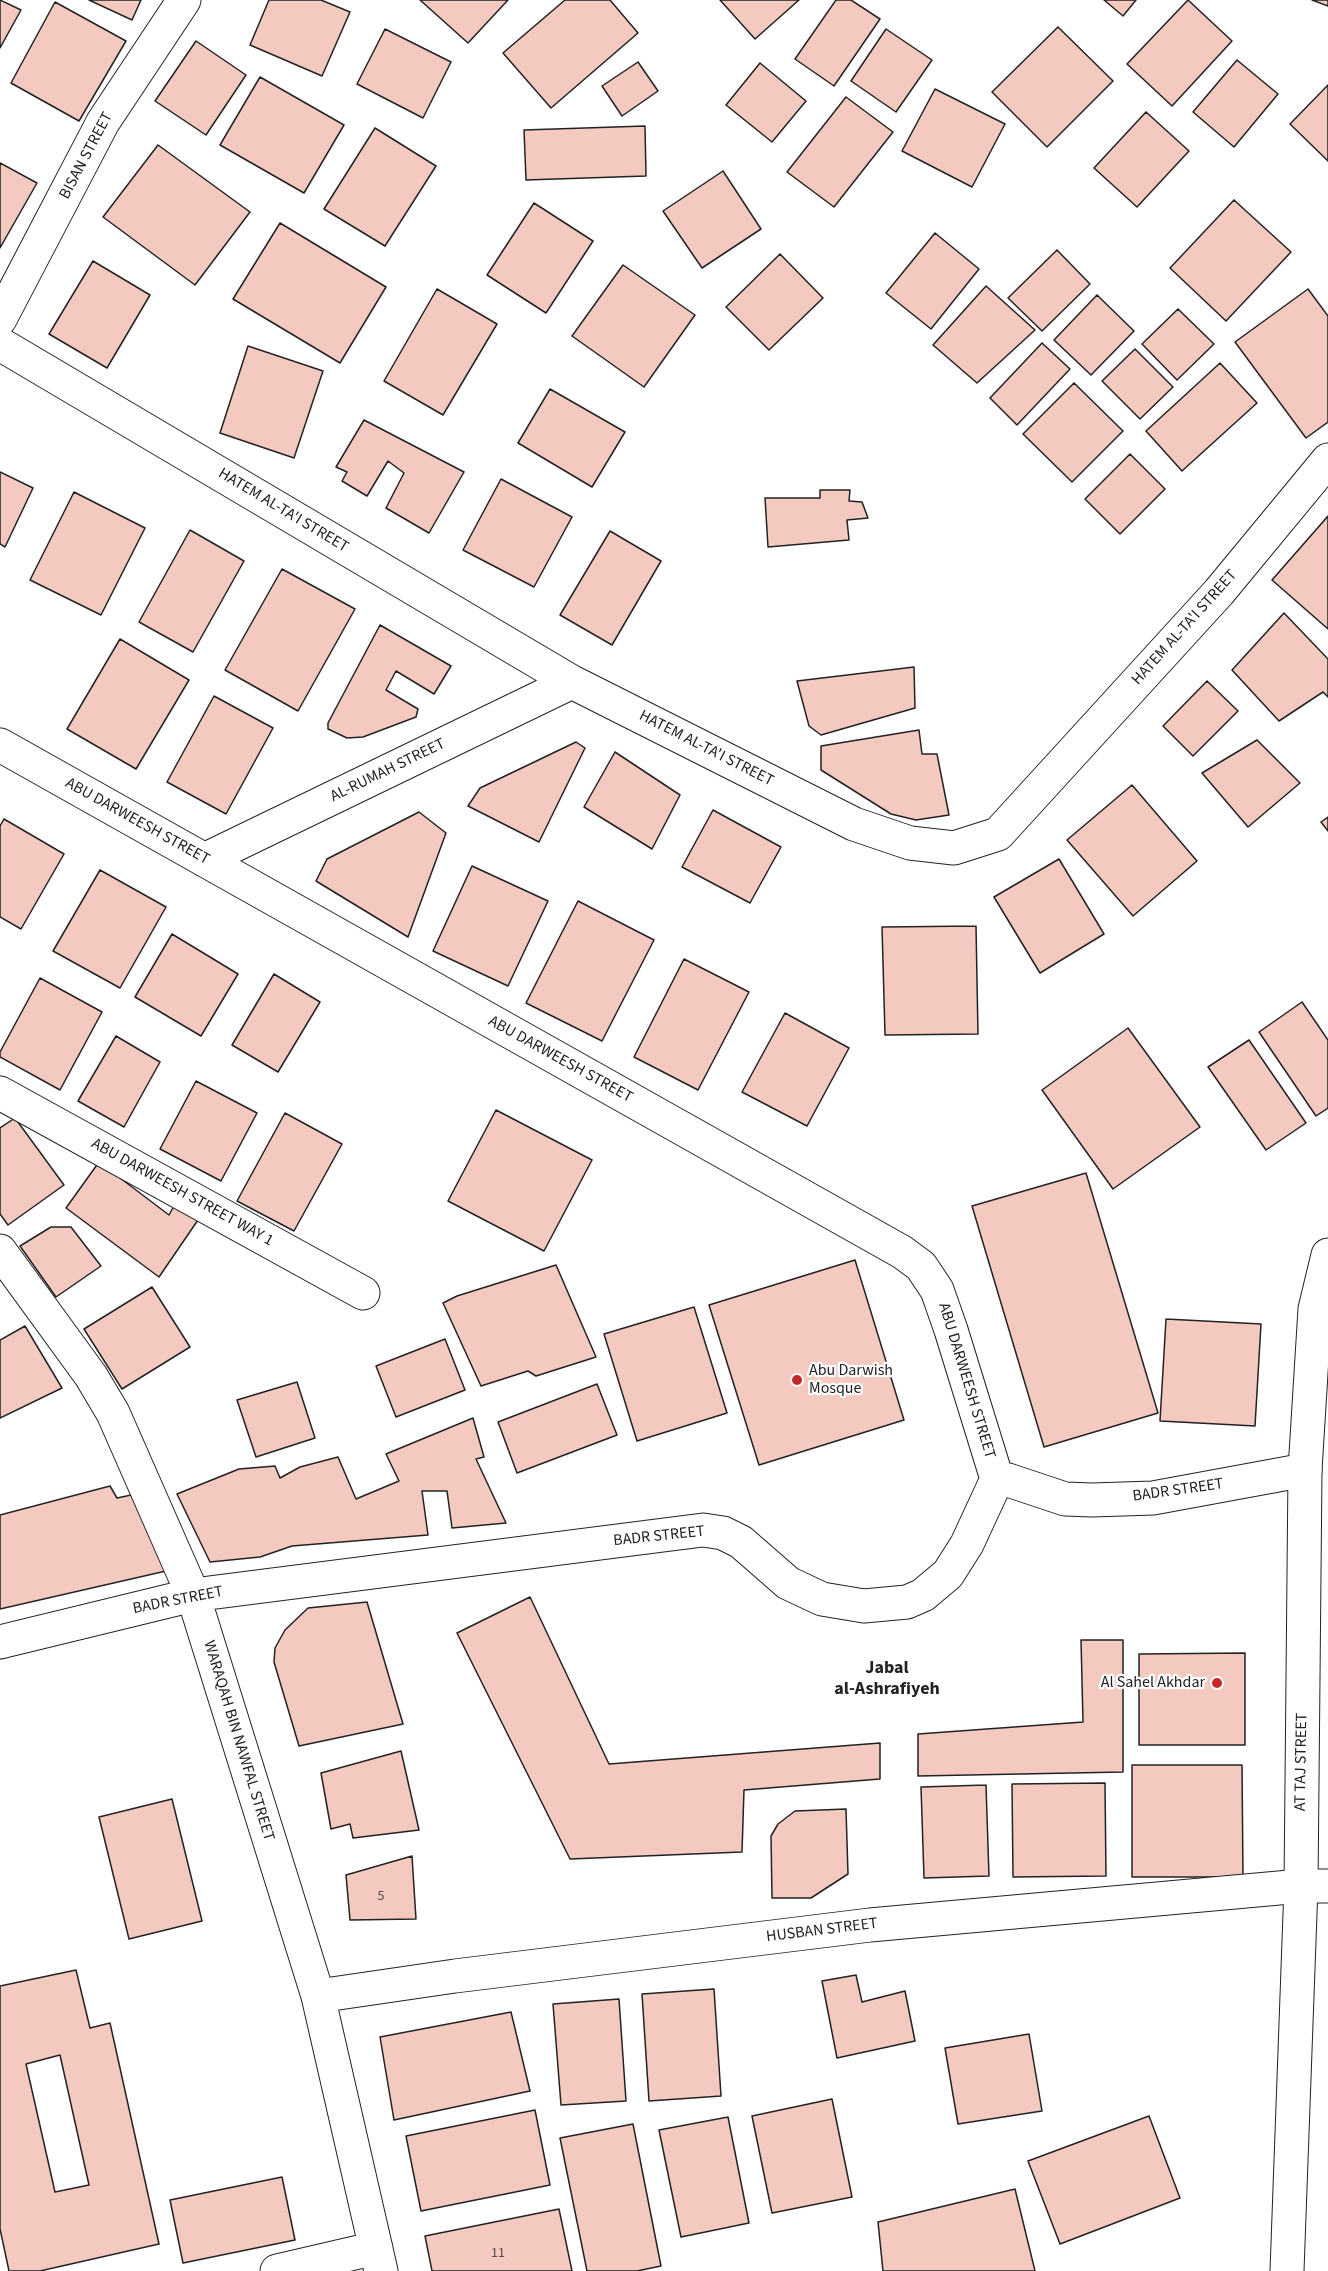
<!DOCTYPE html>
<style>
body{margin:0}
canvas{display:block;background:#fff}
</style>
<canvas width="1328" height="2271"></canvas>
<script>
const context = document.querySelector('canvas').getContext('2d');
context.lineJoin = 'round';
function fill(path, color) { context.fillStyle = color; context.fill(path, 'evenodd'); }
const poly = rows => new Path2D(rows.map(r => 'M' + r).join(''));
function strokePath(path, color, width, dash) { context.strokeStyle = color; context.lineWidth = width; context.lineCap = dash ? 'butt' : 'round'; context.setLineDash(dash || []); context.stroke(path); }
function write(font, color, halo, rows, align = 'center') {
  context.font = font + ' "Source Sans 3",sans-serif'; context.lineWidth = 4.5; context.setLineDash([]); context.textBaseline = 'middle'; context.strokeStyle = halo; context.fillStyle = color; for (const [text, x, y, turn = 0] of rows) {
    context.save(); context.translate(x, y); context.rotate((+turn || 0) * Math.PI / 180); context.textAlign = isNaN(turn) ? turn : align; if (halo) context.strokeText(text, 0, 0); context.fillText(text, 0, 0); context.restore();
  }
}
const building = poly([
 [0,0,21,10,0,48,0,0],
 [89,0,141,0,132,20,89,0],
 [269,0,321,0,350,12,322,76,250,45,269,0],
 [420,0,508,0,468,43,420,0],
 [565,0,610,0,638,33,551,108,503,53,565,0],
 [720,0,799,0,755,39,720,0],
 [836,0,851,0,880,19,834,86,795,59,836,0],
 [1104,0,1136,0,1123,16,1104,0],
 [1188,0,1232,41,1172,106,1127,64,1188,0],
 [1312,0,1328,0,1328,6,1312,0],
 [55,2,126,41,79,121,11,83,55,2],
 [1058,27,1113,81,1047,147,992,92,1058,27],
 [385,29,451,62,423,118,357,84,385,29],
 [886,29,932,60,896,112,851,81,886,29],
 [196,41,246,75,206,135,155,101,196,41],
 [1237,60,1278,94,1234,147,1193,112,1237,60],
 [638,62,658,91,622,116,602,86,638,62],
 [760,63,806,101,772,142,726,105,760,63],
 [260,77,344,125,304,193,220,145,260,77],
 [1328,85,1328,161,1290,124,1328,85],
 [935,89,1005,124,972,187,902,151,935,89],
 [846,97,893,132,834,207,787,172,846,97],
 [1146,112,1189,151,1137,207,1094,168,1146,112],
 [645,126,646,176,526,180,524,130,645,126],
 [375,128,436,166,385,246,324,209,375,128],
 [158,145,250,212,195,285,103,217,158,145],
 [0,163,37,183,0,248,0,163],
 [723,171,761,229,702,268,663,211,723,171],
 [1234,200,1291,252,1226,321,1170,268,1234,200],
 [534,203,593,241,546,313,487,275,534,203],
 [280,223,386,287,340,363,233,299,280,223],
 [935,233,979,269,931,329,886,293,935,233],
 [1057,250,1090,284,1042,331,1008,298,1057,250],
 [780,254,823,298,769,350,726,307,780,254],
 [93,261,150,295,107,368,49,334,93,261],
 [623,265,695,315,644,387,572,336,623,265],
 [986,286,1035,330,977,383,933,345,986,286],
 [437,289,497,324,443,415,384,381,437,289],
 [1308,289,1328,316,1328,422,1306,438,1235,342,1308,289],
 [1097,295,1134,331,1091,375,1054,340,1097,295],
 [1178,309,1214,344,1177,380,1142,344,1178,309],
 [1042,343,1070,369,1017,425,990,398,1042,343],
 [248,346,323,371,294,458,220,433,248,346],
 [1135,349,1173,387,1140,419,1102,381,1135,349],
 [1220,363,1257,403,1182,471,1146,431,1220,363],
 [1074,383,1123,431,1072,482,1023,434,1074,383],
 [550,389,625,432,592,487,518,443,550,389],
 [364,420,464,472,429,533,386,508,404,473,388,461,367,496,342,481,347,472,336,467,364,420],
 [1130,454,1165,489,1120,534,1085,499,1130,454],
 [0,472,33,488,5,547,0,544,0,472],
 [501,479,572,517,534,587,463,550,501,479],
 [820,490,850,490,849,501,862,502,868,518,847,520,849,540,768,547,765,498,820,498,820,490],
 [74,492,145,528,101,615,30,580,74,492],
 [1328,516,1328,629,1272,580,1328,516],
 [190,530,244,561,193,652,139,622,190,530],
 [610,531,661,561,612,645,560,615,610,531],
 [282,569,355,609,298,711,225,670,282,569],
 [1284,613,1328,659,1328,697,1323,692,1279,721,1232,670,1284,613],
 [380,625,451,666,434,694,396,671,386,690,418,709,416,717,363,737,347,738,328,729,328,723,380,625],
 [120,639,189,680,136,769,67,729,120,639],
 [914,667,915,708,821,735,809,726,797,681,914,667],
 [1207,681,1238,711,1193,756,1163,726,1207,681],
 [214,696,273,728,226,814,167,782,214,696],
 [919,730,922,754,937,754,949,815,916,820,891,814,821,770,821,746,919,730],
 [1257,740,1300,783,1248,827,1202,773,1257,740],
 [576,742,585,748,539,842,468,806,480,788,576,742],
 [615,752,680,795,652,849,584,807,615,752],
 [1132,785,1197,861,1133,916,1067,840,1132,785],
 [713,810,781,847,750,903,682,867,713,810],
 [419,812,446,833,408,937,316,881,327,859,419,812],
 [1328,817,1328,831,1321,822,1328,817],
 [4,819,64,854,21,929,0,917,0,826,4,819],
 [1059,859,1104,934,1040,973,994,897,1059,859],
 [472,866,548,901,508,986,433,951,472,866],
 [100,870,166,907,120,988,53,951,100,870],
 [578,901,654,940,602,1041,526,1003,578,901],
 [976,926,978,1034,885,1035,882,927,976,926],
 [172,934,238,974,201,1036,135,997,172,934],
 [684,959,749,992,698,1090,634,1057,684,959],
 [274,974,320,1002,278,1072,232,1045,274,974],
 [40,978,102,1012,60,1090,0,1057,0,1052,40,978],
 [1302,1002,1328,1040,1328,1108,1316,1116,1259,1032,1302,1002],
 [785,1013,849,1048,807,1126,742,1092,785,1013],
 [1128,1028,1200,1127,1113,1189,1042,1090,1128,1028],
 [116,1036,160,1062,124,1127,78,1101,116,1036],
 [1249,1040,1306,1123,1266,1150,1208,1067,1249,1040],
 [196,1081,257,1113,221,1181,160,1149,196,1081],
 [496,1110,592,1160,544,1251,448,1201,496,1110],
 [285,1113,342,1144,294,1231,237,1201,285,1113],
 [15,1118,64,1185,8,1225,0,1214,0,1128,15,1118],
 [99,1162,169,1215,174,1206,198,1220,159,1277,66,1208,99,1162],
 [1086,1173,1158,1413,1044,1447,972,1206,1086,1173],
 [51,1227,71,1227,101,1266,56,1297,20,1246,51,1227],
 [855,1260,904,1420,759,1465,709,1305,855,1260],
 [556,1265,596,1357,536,1376,528,1371,481,1386,443,1303,457,1296,556,1265],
 [152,1287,190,1347,122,1389,84,1329,152,1287],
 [694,1307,727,1413,637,1441,604,1334,694,1307],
 [1166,1319,1261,1324,1255,1426,1160,1421,1166,1319],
 [25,1326,62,1388,0,1418,0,1340,25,1326],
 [445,1339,465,1390,396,1417,376,1366,445,1339],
 [297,1382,315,1438,256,1457,237,1400,297,1382],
 [597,1384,617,1435,517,1473,498,1422,597,1384],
 [473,1418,484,1457,476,1459,506,1523,452,1528,447,1491,422,1491,428,1535,292,1546,260,1557,210,1562,177,1494,239,1469,275,1466,280,1478,300,1467,338,1457,356,1499,399,1481,386,1454,473,1418],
 [110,1486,117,1498,136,1494,166,1571,0,1609,0,1515,110,1486],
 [530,1597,609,1764,880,1743,880,1779,744,1790,742,1852,570,1859,457,1633,530,1597],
 [367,1602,403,1724,299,1746,274,1662,275,1648,285,1630,308,1608,367,1602],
 [1081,1640,1123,1640,1123,1772,918,1776,918,1734,1083,1722,1081,1640],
 [1245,1653,1245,1745,1139,1745,1139,1654,1245,1653],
 [401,1751,419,1830,353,1838,350,1824,331,1829,321,1773,401,1751],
 [1132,1765,1242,1765,1243,1877,1132,1877,1132,1765],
 [1105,1783,1106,1876,1013,1877,1012,1784,1105,1783],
 [986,1785,989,1876,924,1878,921,1787,986,1785],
 [172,1799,202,1921,129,1939,99,1817,172,1799],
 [846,1809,848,1874,811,1898,772,1898,771,1836,778,1824,795,1811,846,1809],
 [412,1856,416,1919,350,1920,346,1875,412,1856],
 [76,1970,90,2028,110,2023,159,2244,40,2271,9,2271,0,2229,0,1986,76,1970],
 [60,2055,89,2185,55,2192,26,2064,60,2055],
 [856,1975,862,2002,905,1991,915,2041,837,2058,822,1981,856,1975],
 [714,1989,721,2096,649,2101,642,1994,714,1989],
 [619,1999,626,2101,561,2105,553,2004,619,1999],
 [511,2012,530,2091,394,2120,380,2037,511,2012],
 [1029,2034,1042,2111,958,2124,945,2048,1029,2034],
 [832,2099,852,2197,772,2213,752,2116,832,2099],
 [535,2110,550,2185,421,2211,406,2136,535,2110],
 [1149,2116,1180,2198,1060,2244,1028,2161,1149,2116],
 [728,2117,749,2223,681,2237,659,2130,728,2117],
 [633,2124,661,2266,637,2271,587,2271,560,2138,633,2124],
 [282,2177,295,2240,183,2263,170,2200,282,2177],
 [1015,2189,1035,2271,883,2271,878,2222,1015,2189],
 [559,2209,572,2271,432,2271,425,2236,559,2209]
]);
const street = poly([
 [0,319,103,122,184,0],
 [0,344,572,682,854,824,910,843,954,848,998,834,1219,592,1328,460],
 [0,745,902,1252,921,1266,937,1290,951,1330,997,1479],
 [204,860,572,682],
 [0,1093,363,1293],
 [0,1251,91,1376,113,1413,193,1595,318,1996,381,2271],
 [997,1479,1008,1480,1065,1499,1092,1500,1153,1498,1305,1470],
 [0,1642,193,1595,703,1530,723,1533,741,1542,788,1583,822,1599,864,1606,907,1602,923,1595,948,1574,967,1544,997,1479],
 [318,1996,455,1976,870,1925,1301,1886,1328,1886],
 [277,2271,376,2248]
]);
const secondary = poly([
 [1287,2271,1301,1886,1305,1470,1315,1309,1328,1255]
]);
const markers = [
 [797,1380,6,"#c62828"],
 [1217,1683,6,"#c62828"]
];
const numberNames = [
 ["5",381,1897],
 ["11",498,2254]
];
const streetNames = [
 ["BISAN STREET",87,156,-62],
 ["HATEM AL-TA'I STREET",283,511,31],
 ["HATEM AL-TA'I STREET",1185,628,-48],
 ["HATEM AL-TA'I STREET",706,749,27],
 ["AL-RUMAH STREET",388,771,-26],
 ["ABU DARWEESH STREET",137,822,29],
 ["ABU DARWEESH STREET",560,1060,29],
 ["ABU DARWEESH STREET WAY 1",182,1193,29],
 ["ABU DARWEESH STREET",966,1381,73],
 ["BADR STREET",1178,1491,-8],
 ["BADR STREET",659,1537,-6],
 ["BADR STREET",178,1601,-11],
 ["WARAQAH BIN NAWFAL STREET",238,1741,73],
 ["AT TAJ STREET",1302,1762,-89],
 ["HUSBAN STREET",822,1931,-7]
];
const poiNames = [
 ["Abu Darwish",809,1371],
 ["Mosque",809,1389],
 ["Al Sahel Akhdar",1205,1683,"right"]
];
const neighbourhoodNames = [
 ["Jabal",887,1669],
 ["al-Ashrafiyeh",887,1690]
];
fill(building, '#f3c9c0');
strokePath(building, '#222', 1.5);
strokePath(street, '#222', 35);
strokePath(secondary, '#222', 35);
strokePath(street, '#fff', 33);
strokePath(secondary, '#fff', 33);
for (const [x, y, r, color] of markers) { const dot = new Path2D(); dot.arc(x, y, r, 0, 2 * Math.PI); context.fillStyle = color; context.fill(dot); strokePath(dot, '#fff', 2); }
write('14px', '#564c4a', null, numberNames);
write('16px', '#222', '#fff', streetNames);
write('16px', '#222', '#fff', poiNames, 'left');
write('bold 18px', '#222', '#fff', neighbourhoodNames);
</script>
